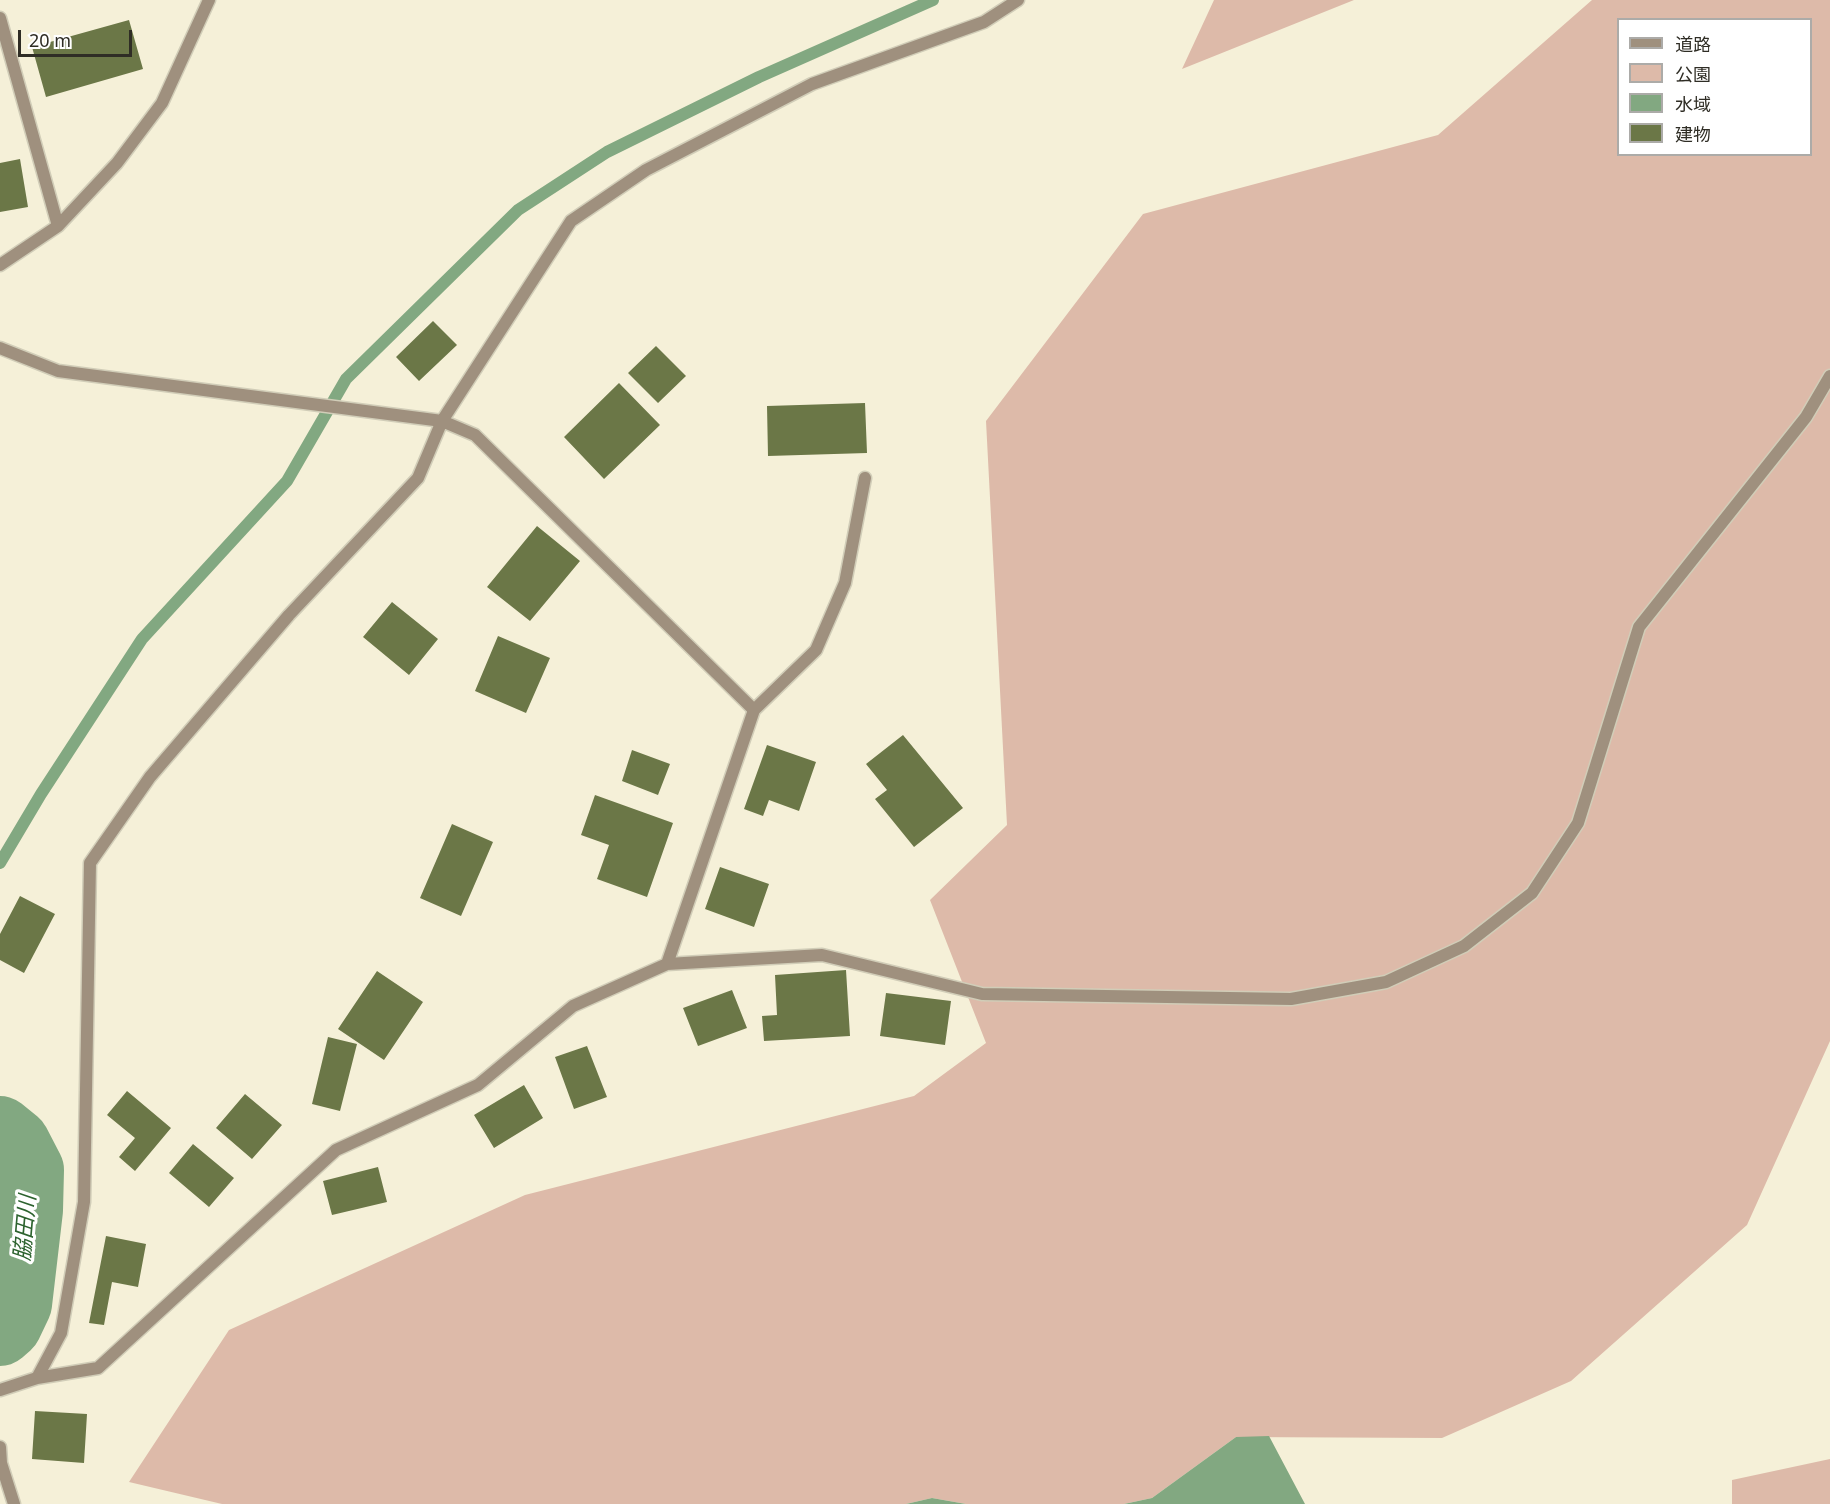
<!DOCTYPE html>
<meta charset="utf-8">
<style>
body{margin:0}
#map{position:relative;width:1830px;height:1504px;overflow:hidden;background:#f5f0d8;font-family:"Noto Sans","Noto Sans JP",sans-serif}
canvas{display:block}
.legend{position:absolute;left:1617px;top:18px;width:195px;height:138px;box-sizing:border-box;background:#fff;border:2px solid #acaba8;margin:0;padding:8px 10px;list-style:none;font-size:18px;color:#2f2d25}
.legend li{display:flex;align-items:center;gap:12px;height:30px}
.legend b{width:30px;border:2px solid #acaba8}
.scale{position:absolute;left:18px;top:30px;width:114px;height:27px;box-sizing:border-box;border:3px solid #2f2d25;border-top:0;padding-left:8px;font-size:18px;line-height:21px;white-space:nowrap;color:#2f2d25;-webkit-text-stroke:4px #fff;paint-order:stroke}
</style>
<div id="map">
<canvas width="1830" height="1504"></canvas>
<ul class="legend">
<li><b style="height:8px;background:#9f907e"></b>道路</li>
<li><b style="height:16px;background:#ddbaa9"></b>公園</li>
<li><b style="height:16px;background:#82a881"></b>水域</li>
<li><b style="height:16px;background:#6b7747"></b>建物</li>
</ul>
<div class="scale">20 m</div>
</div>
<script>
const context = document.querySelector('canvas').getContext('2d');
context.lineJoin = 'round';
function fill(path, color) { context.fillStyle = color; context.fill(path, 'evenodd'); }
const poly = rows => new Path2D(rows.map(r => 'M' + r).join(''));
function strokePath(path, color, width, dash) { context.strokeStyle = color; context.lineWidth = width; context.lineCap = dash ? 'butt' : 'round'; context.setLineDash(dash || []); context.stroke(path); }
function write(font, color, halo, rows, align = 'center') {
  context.font = font + ' "Noto Sans","Noto Sans JP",sans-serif'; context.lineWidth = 6; context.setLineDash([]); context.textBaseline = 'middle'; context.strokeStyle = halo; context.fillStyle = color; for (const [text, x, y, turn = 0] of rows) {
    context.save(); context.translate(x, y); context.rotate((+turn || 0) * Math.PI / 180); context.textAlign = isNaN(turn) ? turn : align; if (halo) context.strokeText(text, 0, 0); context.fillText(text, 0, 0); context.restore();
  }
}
const green = poly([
 [1214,0,1354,0,1182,69],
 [1592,0,1830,0,1830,1041,1747,1225,1571,1381,1442,1438,1236,1437,1152,1498,1124,1504,966,1504,932,1498,906,1504,222,1504,129,1482,229,1330,525,1195,914,1096,986,1043,930,900,1007,825,986,421,1143,214,1438,135],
 [1618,20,1810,20,1810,154,1618,154],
 [1830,1459,1830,1504,1732,1504,1732,1480]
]);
const water = poly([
 [1269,1436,1305,1504,1124,1504,1152,1498,1236,1437],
 [932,1498,966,1504,906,1504]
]);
const stream = poly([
 [0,863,41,794,142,639,287,481,346,379,518,210,607,152,759,77,933,0]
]);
const river = poly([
 [0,1130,16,1143,30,1170,29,1210,18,1304,8,1325,0,1332]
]);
const building = poly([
 [129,20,143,69,46,97,32,47],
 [20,159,28,207,0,212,0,163],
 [433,321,457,345,419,381,396,357],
 [656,346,686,376,658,403,628,373],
 [619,383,660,425,604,479,564,437],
 [865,403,867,453,768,456,767,406],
 [537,526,580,561,530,621,487,587],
 [392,602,438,639,409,675,363,637],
 [498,636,550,658,526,713,475,691],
 [903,735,963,808,914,847,875,799,887,790,866,764],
 [767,745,816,762,799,811,769,800,763,816,744,809],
 [632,750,670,764,658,795,622,781],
 [595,795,673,823,647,897,597,879,609,845,581,835],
 [452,824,493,842,461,916,420,898],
 [720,867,769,884,754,927,705,909],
 [20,896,55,914,24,973,0,960,0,934],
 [846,970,850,1036,764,1041,762,1016,777,1015,775,975],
 [377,971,423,1002,384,1060,338,1029],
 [732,990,747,1028,698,1046,683,1008],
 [886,993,951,1001,945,1045,880,1036],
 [328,1037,357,1044,340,1111,312,1104],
 [587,1046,607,1097,574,1109,555,1057],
 [524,1085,543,1118,494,1148,474,1115],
 [127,1091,171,1128,135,1171,119,1157,135,1138,107,1115],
 [245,1094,282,1125,252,1159,216,1128],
 [193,1144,234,1178,209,1207,169,1173],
 [378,1167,387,1202,332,1215,323,1181],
 [106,1236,146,1244,138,1287,112,1282,104,1325,89,1323],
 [35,1411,87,1414,84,1463,32,1459]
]);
const street = poly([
 [0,18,58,226],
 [0,265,58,226,117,163,162,103,209,0],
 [0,348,58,371,442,421,475,435,754,710],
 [667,964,754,710,816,650,845,583,865,478],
 [37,1378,61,1333,84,1202,90,863,150,777,289,615,418,478,442,421,571,221,646,170,812,84,984,22,1018,0],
 [0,1390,37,1378,98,1368,336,1150,478,1085,573,1006,667,964,822,955,982,994,1291,999,1386,982,1464,946,1532,893,1578,823,1639,627,1806,417,1830,376],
 [0,1447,1,1463,14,1504]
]);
const waterNames = [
 ["脇田川",26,1228,-85]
];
fill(green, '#ddbaa9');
fill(water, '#82a881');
strokePath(stream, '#82a881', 12);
strokePath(river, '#82a881', 68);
fill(building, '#6b7747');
strokePath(street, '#d1cdb8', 15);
strokePath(street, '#9f907e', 12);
write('italic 22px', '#2d632f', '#fff', waterNames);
</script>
